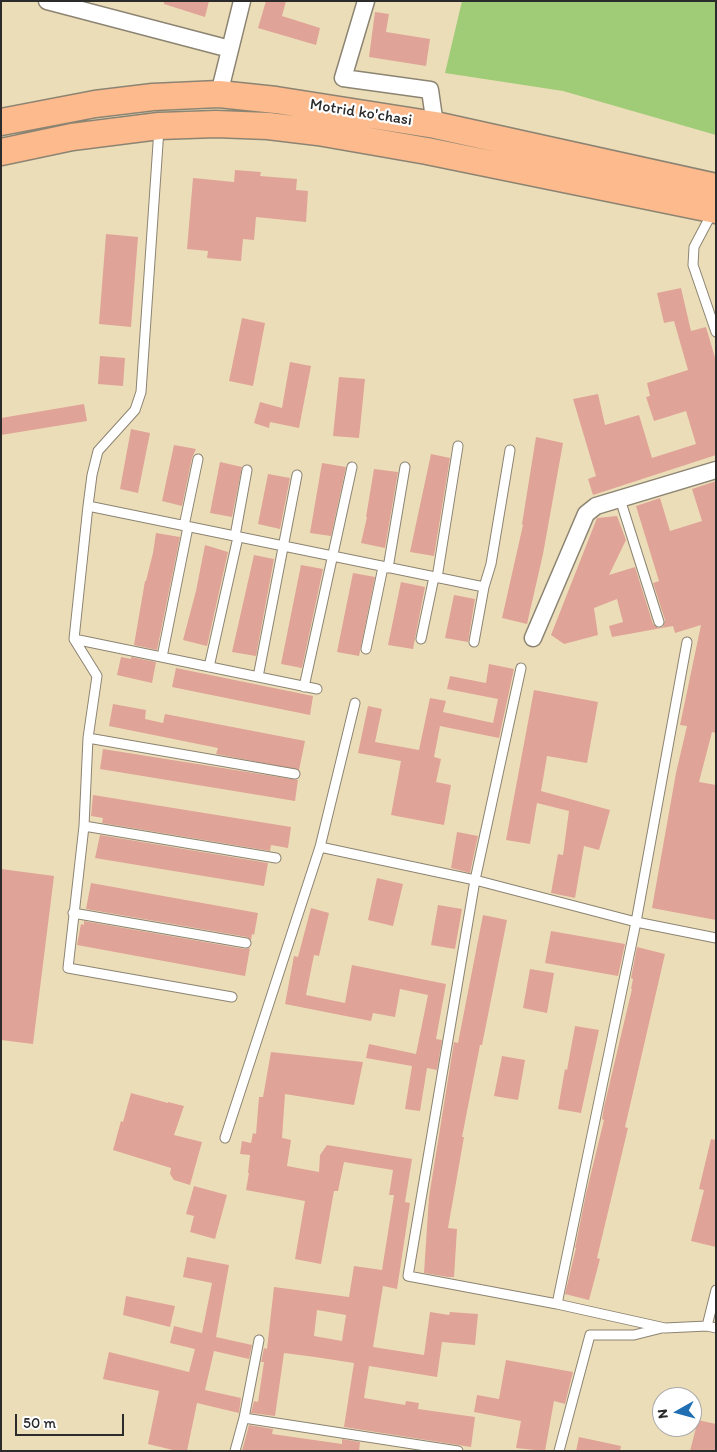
<!DOCTYPE html>
<style>
body{margin:0}
#map{position:relative;width:717px;height:1452px;overflow:hidden;background:#ecddb9;font-family:Itim,sans-serif}
canvas{display:block}
.frame{position:absolute;inset:0;border:2px solid #2b2b2b;pointer-events:none}
.north{position:absolute;left:652px;top:1387px;width:50px;height:50px;box-sizing:border-box;background:#fff;border:1px solid #aaa;border-radius:50%;rotate:263deg;font-size:14px;font-weight:700;line-height:20px;text-align:center;color:#2b2b2b}
.north::after{content:'';display:block;margin:auto;width:18px;height:22px;background:#1f6fb2;clip-path:polygon(50% 0,100% 100%,50% 72%,0 100%)}
.scale{position:absolute;left:15px;top:1414px;width:109px;height:22px;box-sizing:border-box;border:2px solid #2b2b2b;border-top:0;padding-left:6px;font-size:15px;line-height:18px;white-space:nowrap;color:#2b2b2b;-webkit-text-stroke:4px #fff;paint-order:stroke}
</style>
<div id="map">
<canvas width="717" height="1452"></canvas>
<div class="frame"></div>
<div class="north">N</div>
<div class="scale">50 m</div>
</div>
<script>
const context = document.querySelector('canvas').getContext('2d');
context.lineJoin = 'round';
function fill(path, color) { context.fillStyle = color; context.fill(path, 'evenodd'); }
const poly = rows => new Path2D(rows.map(r => 'M' + r).join(''));
function strokePath(path, color, width, dash) { context.strokeStyle = color; context.lineWidth = width; context.lineCap = dash ? 'butt' : 'round'; context.setLineDash(dash || []); context.stroke(path); }
function write(font, color, halo, rows, align = 'center') {
  context.font = font + ' Itim,sans-serif'; context.lineWidth = 4.5; context.setLineDash([]); context.textBaseline = 'middle'; context.strokeStyle = halo; context.fillStyle = color; for (const [text, x, y, turn = 0] of rows) {
    context.save(); context.translate(x, y); context.rotate((+turn || 0) * Math.PI / 180); context.textAlign = isNaN(turn) ? turn : align; if (halo) context.strokeText(text, 0, 0); context.fillText(text, 0, 0); context.restore();
  }
}
const green = poly([
 [462,1,716,1,716,135,563,91,445,73]
]);
const building = poly([
 [164,1,209,1,205,17,164,4],
 [266,1,286,1,282,16,320,28,316,45,258,28],
 [375,12,389,14,386,32,430,39,426,66,369,57],
 [235,170,261,172,260,176,297,179,296,190,308,191,306,222,256,217,254,240,243,239,241,261,207,258,208,251,187,249,193,178,234,182],
 [106,234,138,237,131,327,99,324],
 [681,288,691,331,706,327,716,361,716,455,593,495,588,479,596,476,573,399,598,394,605,425,639,415,652,458,696,444,686,411,654,421,646,397,650,396,647,383,688,370,674,321,664,323,657,293],
 [242,318,265,323,253,386,229,381],
 [100,356,125,358,123,386,98,384],
 [290,362,311,366,299,428,270,422,269,428,254,423,260,402,282,408],
 [339,377,365,379,359,438,333,436],
 [84,404,87,421,1,435,1,418],
 [131,429,150,433,138,493,120,489],
 [536,437,563,443,543,554,527,624,502,618,523,525,522,524],
 [174,445,196,449,192,458,182,506,162,501],
 [431,454,450,458,434,556,410,552],
 [220,462,242,467,232,517,210,513],
 [322,463,346,467,331,536,310,533],
 [374,469,398,472,385,548,361,543,367,517,366,517],
 [268,474,290,478,280,529,258,524],
 [716,481,716,733,712,732,699,782,716,785,716,920,652,908,676,773,687,726,680,725,701,625,675,633,673,626,612,637,609,626,623,622,617,599,594,608,598,635,564,644,551,635,597,518,617,516,626,540,609,575,635,567,653,624,658,628,663,627,665,620,653,583,659,581,636,506,660,498,670,531,702,521,692,489],
 [156,533,180,537,157,650,134,645,145,581,146,581,153,553],
 [205,545,228,552,207,646,183,640,196,591],
 [254,555,274,559,256,656,232,652],
 [301,565,323,569,302,668,281,664],
 [353,573,375,577,359,656,337,652],
 [401,582,425,587,413,649,388,645],
 [454,595,475,599,468,642,445,638],
 [121,657,131,659,131,657,156,662,152,683,117,675],
 [489,664,514,669,499,738,440,726,434,757,441,759,436,782,451,785,444,825,391,815,401,761,358,753,368,706,382,709,375,742,419,750,430,698,446,701,443,712,493,723,498,699,447,689,450,676,486,683],
 [176,668,313,696,310,715,172,687],
 [534,690,598,702,587,763,547,756,541,791,610,810,599,850,584,846,575,898,551,893,558,854,563,855,569,811,537,803,530,844,506,840],
 [113,704,146,710,145,719,163,723,165,714,305,741,299,770,216,754,218,748,109,726],
 [103,749,298,780,295,801,100,769],
 [93,795,291,827,288,848,271,845,270,851,102,823,103,818,91,816],
 [457,832,478,836,470,873,451,868],
 [100,835,268,863,264,886,95,858],
 [1,869,54,876,33,1044,1,1040],
 [377,878,403,884,393,926,368,920],
 [91,883,258,913,254,935,252,934,251,940,247,937,86,909],
 [438,905,462,909,455,949,431,945],
 [311,908,329,913,319,956,314,955,306,995,345,1003,352,965,446,984,436,1039,442,1040,437,1070,427,1068,420,1111,405,1109,412,1066,366,1058,369,1044,416,1054,428,995,400,989,395,1017,373,1013,371,1021,285,1004,294,956,298,957],
 [483,915,507,920,482,1045,480,1045,462,1137,464,1137,448,1228,457,1229,454,1277,448,1277,424,1273,429,1197,454,1042,458,1043],
 [84,921,245,949,250,948,245,976,77,945,81,924,84,925],
 [551,931,625,944,618,976,545,963],
 [637,947,665,954,625,1127,628,1128,597,1258,600,1259,589,1300,565,1294,576,1248,575,1248,586,1194,604,1120,602,1119,604,1107,632,989,631,989,633,979,631,978],
 [530,969,554,973,547,1013,523,1008],
 [575,1026,599,1030,581,1113,558,1109,565,1069,567,1070],
 [271,1052,363,1062,354,1105,285,1094,282,1138,291,1140,287,1166,319,1172,320,1155,327,1145,412,1159,405,1202,410,1203,397,1289,383,1286,373,1347,424,1355,430,1312,449,1315,450,1312,478,1314,475,1345,442,1342,437,1377,369,1366,364,1398,405,1405,406,1401,419,1403,418,1409,475,1417,471,1447,344,1427,354,1363,315,1357,284,1353,275,1416,251,1413,254,1401,258,1402,264,1362,261,1362,264,1348,267,1349,274,1287,349,1297,354,1266,382,1270,394,1195,389,1195,393,1170,344,1162,338,1191,334,1191,321,1264,295,1259,305,1201,246,1190,249,1173,248,1173,250,1155,240,1154,242,1141,251,1143,253,1133,256,1134,259,1097,263,1097],
 [317,1310,346,1315,342,1341,314,1336],
 [502,1056,525,1060,518,1100,494,1096],
 [131,1093,168,1103,168,1102,184,1106,174,1135,202,1142,190,1185,174,1180,170,1174,171,1168,113,1150,121,1121,123,1122],
 [711,1139,716,1140,716,1247,691,1241,704,1190,699,1189],
 [194,1186,227,1195,215,1239,190,1232,194,1216,186,1214],
 [187,1257,229,1265,216,1337,252,1345,249,1359,214,1351,205,1390,241,1398,239,1413,197,1403,187,1451,177,1451,148,1444,159,1391,103,1379,109,1352,189,1372,195,1349,170,1343,174,1326,202,1333,212,1283,183,1277],
 [126,1296,175,1306,170,1327,123,1315],
 [506,1360,573,1372,565,1404,554,1401,545,1451,516,1448,521,1421,474,1412,477,1395,499,1399],
 [698,1420,716,1424,716,1451,690,1451],
 [249,1425,273,1429,272,1434,342,1444,342,1439,360,1442,359,1451,242,1451],
 [579,1437,621,1446,620,1451,576,1451]
]);
const lane = poly([
 [159,129,141,392,135,410,98,451,92,475,88,506,74,639,97,676,88,738,84,826,68,968,232,997],
 [712,213,694,247,693,265,716,332],
 [620,499,659,622],
 [88,506,484,587,474,642],
 [184,526,198,459],
 [235,536,247,470],
 [388,568,405,467],
 [437,578,458,446],
 [484,587,491,564,510,450],
 [74,639,317,689],
 [421,639,434,577],
 [366,649,383,567],
 [162,657,188,527],
 [209,667,238,537],
 [521,668,475,880,408,1276,557,1304,665,1328,707,1326,716,1328],
 [258,677,297,475],
 [304,687,352,467],
 [88,738,295,774],
 [84,826,276,858],
 [320,847,475,880,636,922,716,938],
 [73,913,246,943],
 [225,1138,320,847,355,703],
 [557,1304,636,922,687,642],
 [707,1326,716,1290],
 [244,1418,458,1451],
 [235,1451,244,1418,259,1340],
 [559,1451,590,1335,634,1335,662,1328]
]);
const street = poly([
 [47,1,230,49],
 [366,1,343,78,430,90,435,125],
 [219,94,242,1],
 [533,638,586,514,596,506,716,470]
]);
const primary = poly([
 [1,122,95,104,153,97,219,94,276,100,435,125,716,187],
 [1,152,72,137,159,126,216,124,268,126,318,132,427,151,716,210]
]);
const streetNames = [
 ["Motrid ko'chasi",361,113,9]
];
fill(green, '#a0cb77');
fill(building, '#e0a397');
strokePath(lane, '#8c8472', 11);
strokePath(street, '#8c8472', 19);
strokePath(primary, '#8c8472', 29);
strokePath(lane, '#fff', 9);
strokePath(street, '#fff', 16);
strokePath(primary, '#fcba8d', 26);
write('16px', '#2b2b2b', '#fff', streetNames);
</script>
